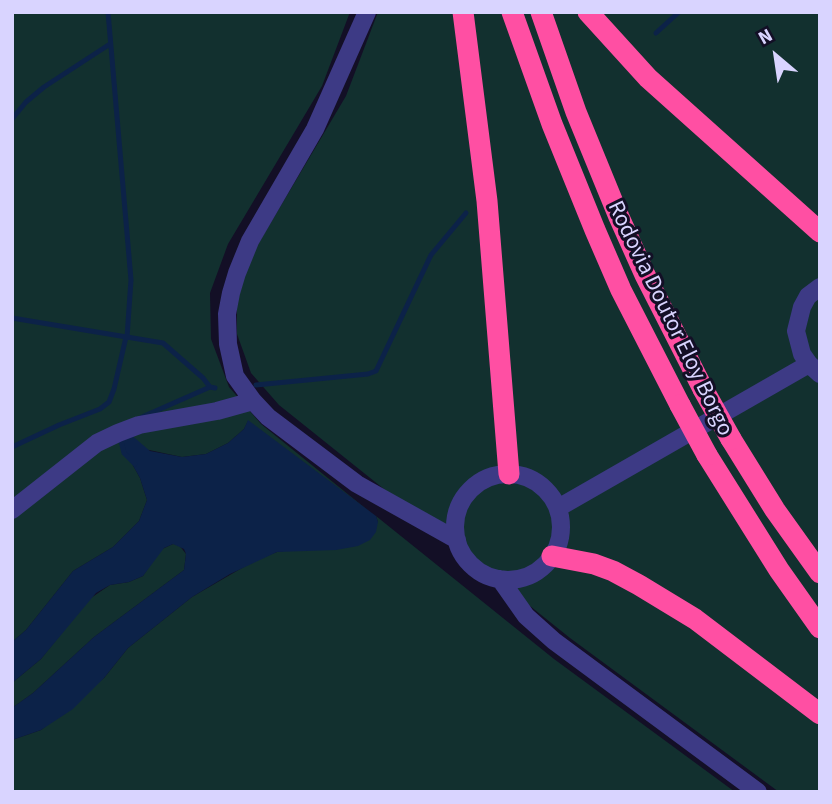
<!DOCTYPE html>
<style>
body{margin:0}
#map{position:relative;width:832px;height:804px;overflow:hidden;background:#130f26;font-family:"Source Sans 3",sans-serif}
canvas{display:block}
.frame{position:absolute;inset:0;border:14px solid #d9d4ff;pointer-events:none}
.north{position:absolute;left:741px;top:21px;width:70px;height:70px;-webkit-text-stroke:5px #130f26;paint-order:stroke;rotate:331deg;font-size:19px;font-weight:700;line-height:28px;text-align:center;color:#d9d4ff}
.north::after{content:'';display:block;margin:auto;width:24px;height:32px;background:#d9d4ff;clip-path:polygon(50% 0,100% 100%,50% 72%,0 100%)}
</style>
<div id="map">
<canvas width="832" height="804"></canvas>
<div class="frame"></div>
<div class="north">N</div>
</div>
<script>
const context = document.querySelector('canvas').getContext('2d');
context.lineJoin = 'round';
function fill(path, color) { context.fillStyle = color; context.fill(path, 'evenodd'); }
const poly = rows => new Path2D(rows.map(r => 'M' + r).join(''));
function strokePath(path, color, width, dash) { context.strokeStyle = color; context.lineWidth = width; context.lineCap = dash ? 'butt' : 'round'; context.setLineDash(dash || []); context.stroke(path); }
function write(font, color, halo, rows, align = 'center') {
  context.font = font + ' "Source Sans 3",sans-serif'; context.lineWidth = 6; context.setLineDash([]); context.textBaseline = 'middle'; context.strokeStyle = halo; context.fillStyle = color; for (const [text, x, y, turn = 0] of rows) {
    context.save(); context.translate(x, y); context.rotate((+turn || 0) * Math.PI / 180); context.textAlign = isNaN(turn) ? turn : align; if (halo) context.strokeText(text, 0, 0); context.fillText(text, 0, 0); context.restore();
  }
}
const green = poly([
 [12,12,350,12,322,86,228,244,210,293,211,339,229,387,261,424,370,512,248,421,244,429,228,443,206,454,182,457,121,444,140,478,147,500,139,521,113,547,73,571,26,630,12,642],
 [378,12,820,12,820,792,779,792,570,638,279,405,251,373,237,334,237,295,251,256,346,96],
 [376,516,554,659,735,792,12,792,12,740,41,730,104,678,128,648,192,597,254,561,277,552,297,549,378,522],
 [173,544,179,545,186,554,184,570,94,637,33,693,12,708,12,683,41,659,88,600,110,585,129,582,143,576,160,550]
]);
const water = poly([
 [248,420,376,516,378,522,376,532,370,540,358,546,336,550,277,552,230,574,192,597,128,648,104,678,73,709,41,730,12,740,12,708,33,693,94,637,184,570,186,554,184,549,173,544,164,548,143,576,129,582,110,585,96,593,41,659,12,683,12,642,26,630,73,571,113,547,139,521,147,500,140,478,121,444,129,433,150,451,182,457,206,454,228,443,244,429]
]);
const stream = poly([
 [108,12,131,280,127,337],
 [656,33,679,12],
 [12,119,26,102,44,87,110,44],
 [12,318,163,343,203,378,210,387],
 [256,385,368,374,376,371,431,255,466,213],
 [142,417,210,387,215,388],
 [120,437,124,453,135,464],
 [12,447,59,425,100,409,109,402,114,389,126,337]
]);
const minor = poly([
 [367,12,315,129,250,241,237,273,231,293,227,314,228,344,235,376,253,401,268,417,357,484,457,540],
 [820,287,808,296,802,307,796,331,802,354,809,364,820,374],
 '455 527a53 53 0 1 1 106 0a53 53 0 1 1-106 0Z',
 [558,508,809,364],
 [12,510,97,443,118,433,139,425,217,411,253,401],
 [500,579,526,616,554,641,758,792]
]);
const highway = poly([
 [463,12,487,201,509,474],
 [512,12,552,124,595,230,621,290,680,405],
 [541,12,576,112,619,217,645,275,703,389],
 [588,12,648,78,820,232],
 [731,439,775,510,820,573],
 [707,455,779,570,820,628],
 [552,556,594,564,613,571,639,585,695,619,820,714]
]);
const highwayBridge = poly([
 [703,389,731,439],
 [680,405,707,455]
]);
const streetNames = [
 ["Rodovia Doutor Eloy Borgo",669,319,64]
];
fill(green, '#12302f');
fill(water, '#0c2248');
strokePath(stream, '#0c2248', 5);
strokePath(minor, '#3d3a85', 18);
strokePath(highway, '#ff4fa3', 21);
strokePath(highwayBridge, '#ff4fa3', 21);
write('23px', '#d9d4ff', '#130f26', streetNames);
</script>
